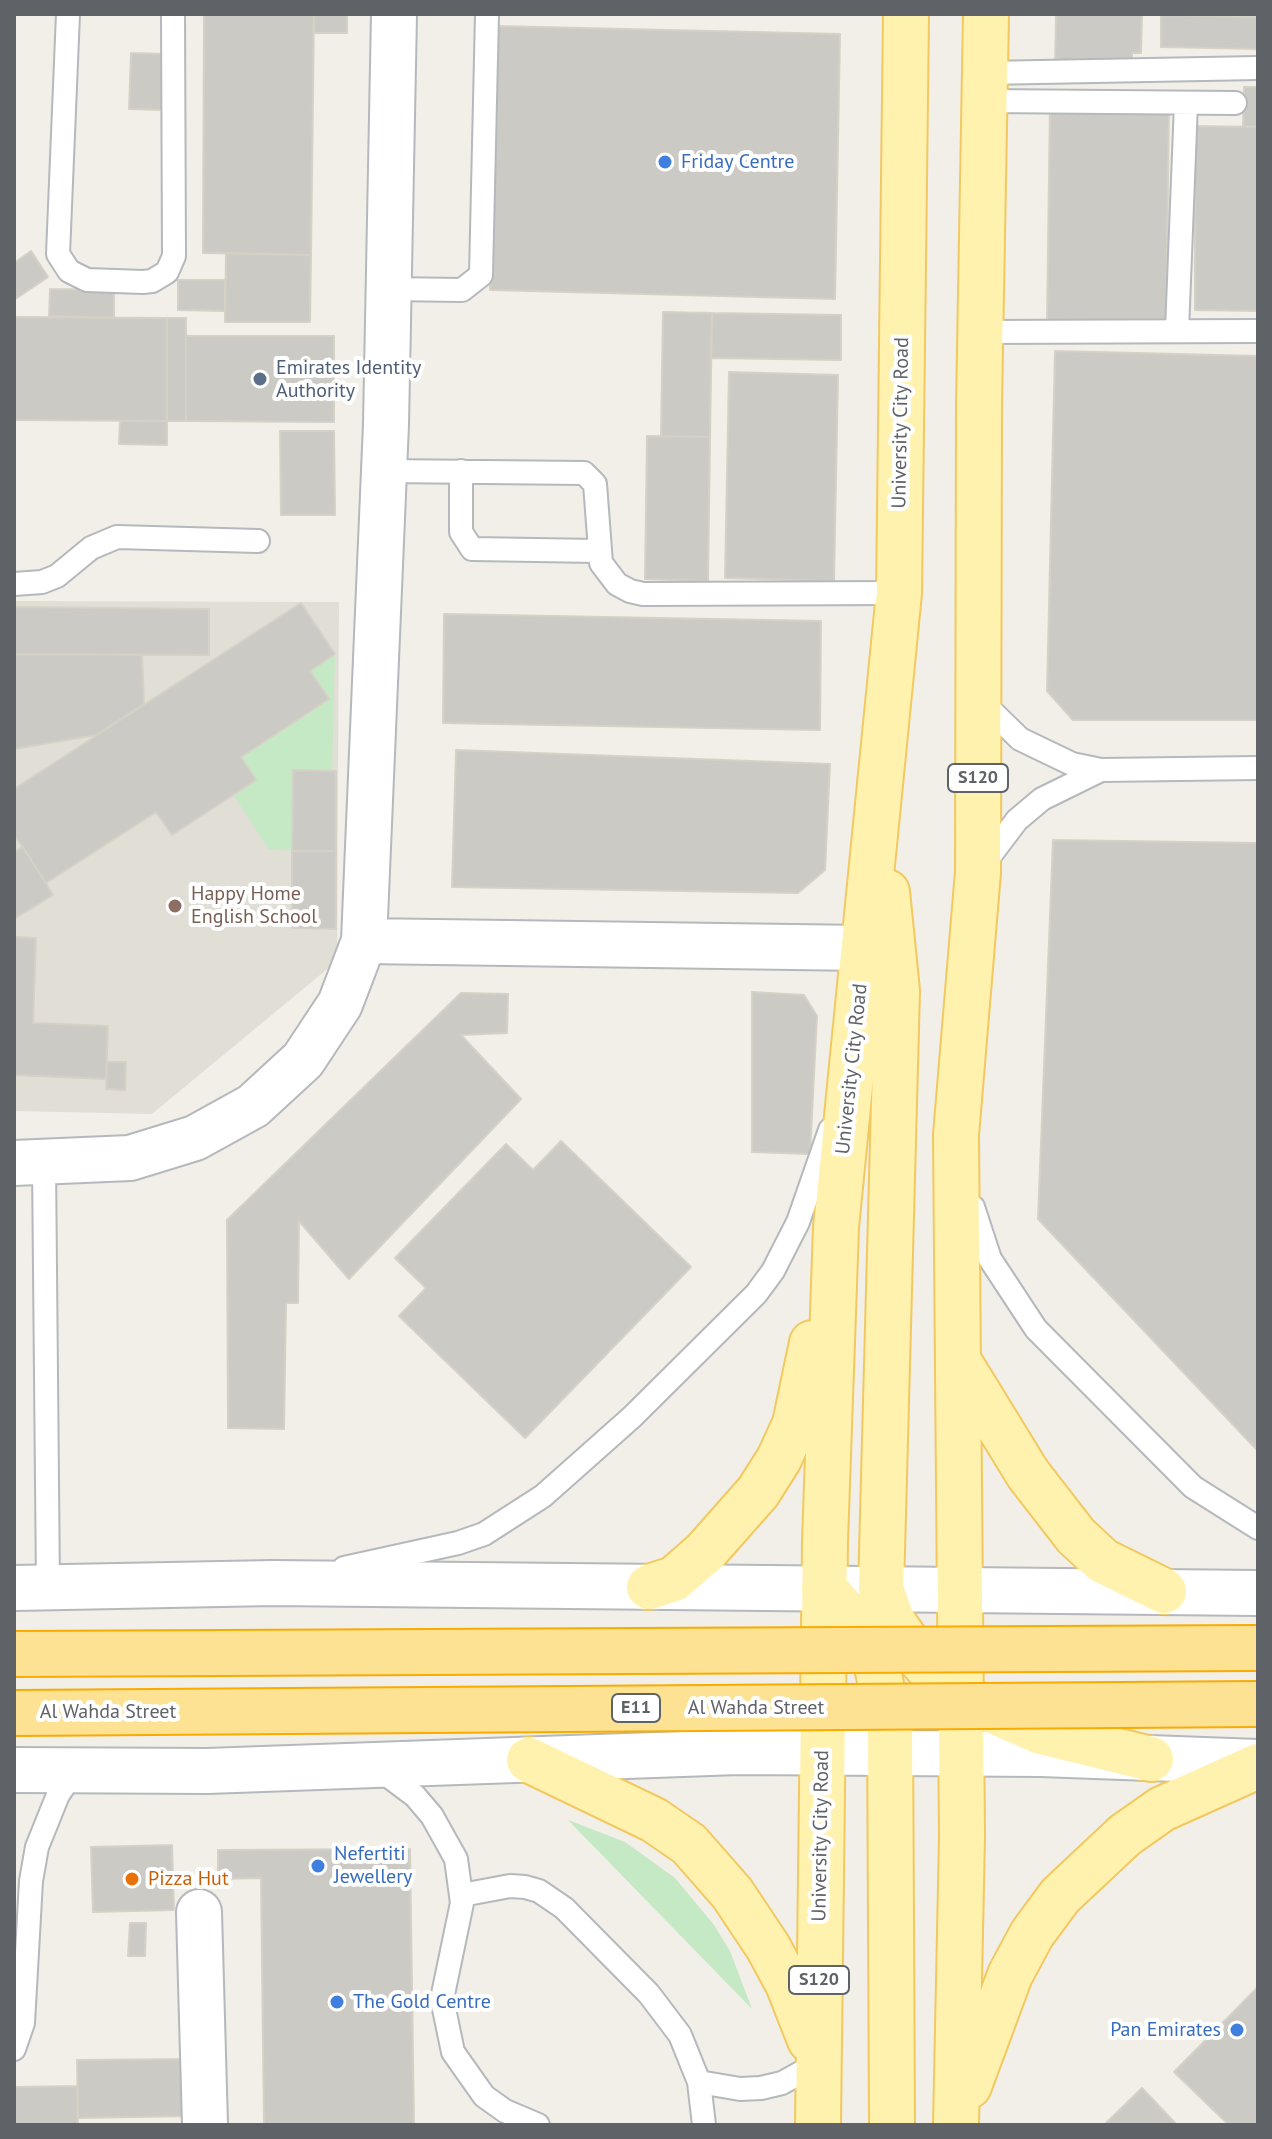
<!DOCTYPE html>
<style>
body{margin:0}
#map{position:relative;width:1272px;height:2139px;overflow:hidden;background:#f1efe8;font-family:"PT Sans",sans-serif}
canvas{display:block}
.frame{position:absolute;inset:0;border:16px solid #5f6368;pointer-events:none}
</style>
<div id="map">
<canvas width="1272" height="2139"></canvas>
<div class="frame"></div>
</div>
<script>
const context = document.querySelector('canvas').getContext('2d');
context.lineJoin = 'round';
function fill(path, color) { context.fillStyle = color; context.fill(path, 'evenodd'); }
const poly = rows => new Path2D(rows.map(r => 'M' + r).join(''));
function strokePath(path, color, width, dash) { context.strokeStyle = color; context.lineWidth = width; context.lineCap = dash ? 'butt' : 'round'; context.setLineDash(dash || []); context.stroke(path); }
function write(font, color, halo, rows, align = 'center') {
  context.font = font + ' "PT Sans",sans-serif'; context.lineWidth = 8; context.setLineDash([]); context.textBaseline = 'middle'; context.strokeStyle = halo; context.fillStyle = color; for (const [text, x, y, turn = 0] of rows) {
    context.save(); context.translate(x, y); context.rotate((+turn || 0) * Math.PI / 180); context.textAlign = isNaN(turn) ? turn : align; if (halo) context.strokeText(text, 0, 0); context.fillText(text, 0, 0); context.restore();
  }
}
const education = poly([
 [14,601,339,602,337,961,152,1114,14,1111]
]);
const green = poly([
 [335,654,330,851,269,850,233,794,256,780,241,757,329,700,310,671],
 [568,1820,625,1842,675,1878,714,1925,730,1951,752,2009]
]);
const building = poly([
 [204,14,314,14,311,255,203,253,204,14],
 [314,14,347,14,347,33,313,33,314,14],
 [1056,14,1142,14,1141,53,1132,53,1132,70,1055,69,1056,14],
 [1161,15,1258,17,1258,49,1161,47,1161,15],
 [496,26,840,34,835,299,490,290,496,26],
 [131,53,165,54,163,110,129,109,131,53],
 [1244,87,1258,87,1258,127,1243,126,1244,87],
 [1050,102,1169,104,1166,325,1047,323,1050,102],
 [1195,126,1258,127,1258,311,1195,310,1195,126],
 [31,251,48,277,14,300,14,263,31,251],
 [226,253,311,255,310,322,225,322,226,253],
 [178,280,225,280,225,311,178,310,178,280],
 [50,289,114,290,114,318,49,316,50,289],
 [663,312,712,313,710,437,661,436,663,312],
 [712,313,841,315,841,360,711,358,712,313],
 [14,317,167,318,167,421,14,420,14,317],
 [167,318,186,318,186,421,167,421,167,318],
 [186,336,334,336,334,422,186,421,186,336],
 [1055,351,1258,356,1258,720,1073,720,1047,691,1055,351],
 [729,372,838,375,834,581,725,578,729,372],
 [120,421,167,421,167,445,119,444,120,421],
 [280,431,334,431,335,515,281,515,280,431],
 [647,436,710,437,708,581,645,579,647,436],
 [301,603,335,654,310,671,329,699,241,757,256,780,172,835,156,812,46,883,14,834,14,789,301,603],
 [14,607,209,609,209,655,14,654,14,607],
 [444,614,821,621,820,730,443,723,444,614],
 [14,654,142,655,144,704,96,735,14,749,14,654],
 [456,750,830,764,825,870,798,893,452,887,456,750],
 [293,770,336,771,336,851,292,851,293,770],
 [1053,840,1258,843,1258,1451,1038,1219,1053,840],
 [23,847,53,895,14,919,14,852,23,847],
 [292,851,336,851,336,929,292,928,292,851],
 [14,937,36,938,33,1023,108,1026,106,1079,14,1075,14,937],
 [752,992,804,995,817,1016,810,1154,752,1152,752,992],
 [461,993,508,994,507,1033,461,1035,521,1099,349,1279,299,1221,298,1303,286,1303,284,1429,228,1428,227,1220,461,993],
 [107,1062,126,1062,125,1090,106,1089,107,1062],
 [561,1141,691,1267,525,1438,399,1316,426,1288,395,1258,506,1144,533,1170,561,1141],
 [172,1845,174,1910,93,1912,91,1847,172,1845],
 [410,1849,414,2125,264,2125,261,1878,218,1879,218,1850,410,1849],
 [130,1923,146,1923,145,1956,128,1956,130,1923],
 [1258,1987,1258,2125,1229,2125,1174,2072,1258,1987],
 [192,2059,193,2116,78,2118,77,2060,192,2059],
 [77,2086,78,2125,14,2125,14,2087,77,2086],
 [1142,2088,1177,2125,1104,2125,1142,2088]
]);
const service = poly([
 [68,14,58,254,69,271,87,280,143,282,152,281,167,272,174,256,173,14],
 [985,73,1258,68],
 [984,101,1235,103],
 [388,289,462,290,481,275,487,14],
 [1177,331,1186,103],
 [980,332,1258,331],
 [384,471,584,473,595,484,601,563,617,584,630,591,643,594,899,593],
 [461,471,461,532,472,549,598,551],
 [14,584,42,582,57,576,91,548,117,537,258,541],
 [981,701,1020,739,1072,764,1101,770,1258,768],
 [983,865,1017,820,1042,799,1101,770],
 [44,1163,48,1587],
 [973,1207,990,1259,1036,1329,1193,1487,1258,1528],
 [344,1568,458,1543,484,1534,543,1496,632,1417,756,1294,773,1271,798,1222,830,1130],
 [379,1769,415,1796,432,1816,456,1859,462,1903,442,1999,453,2052,484,2096,505,2111,538,2125],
 [462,1895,510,1886,525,1887,539,1891,564,1908,649,1994,680,2035,699,2082,704,2125],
 [14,2049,23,2023,31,1881,37,1847,58,1795,74,1771],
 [699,2082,740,2089,761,2088,782,2083,818,2063]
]);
const minor = poly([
 [364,941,864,948],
 [14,1163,130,1158,195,1138,253,1106,303,1060,340,1004,364,941,386,424,394,14],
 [199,1912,205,2125]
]);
const tertiary = poly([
 [14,1588,273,1583,1258,1593],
 [14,1770,207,1771,738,1752,1041,1754,1258,1762]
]);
const primary = poly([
 [887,892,897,991,881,1589,893,1622,914,1652,936,1677,961,1697,1041,1732,1151,1759],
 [958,1360,1028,1474,1076,1536,1103,1561,1164,1591],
 [649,1587,674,1579,705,1552,758,1492,779,1459,795,1424,812,1343],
 [824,1588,844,1610,876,1663,890,1723,892,2125],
 [529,1760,654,1820,689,1844,732,1893,768,1947,788,1984,810,2040],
 [969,2086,1010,1975,1032,1934,1060,1896,1125,1835,1162,1809,1258,1766],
 [818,2125,825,1541,836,1227,899,593,906,14],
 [956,2125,962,1836,956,1135,978,872,979,404,986,14]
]);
const motorwayBridge = poly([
 [14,1654,1258,1648],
 [14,1713,1258,1704]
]);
const markers = [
 [665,162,8,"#3f7fe0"],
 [260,379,8,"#5c6f8a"],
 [175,906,8,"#8d6e63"],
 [318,1866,8,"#3f7fe0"],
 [132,1879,8,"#e8710a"],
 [337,2002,8,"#3f7fe0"],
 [1237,2030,8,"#3f7fe0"]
];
const shields = [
 [978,778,60],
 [636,1708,48],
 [819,1980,60]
];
const shieldNames = [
 ["S120",978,778],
 ["E11",636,1708],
 ["S120",819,1980]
];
const shopNames = [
 ["Friday Centre",681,162],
 ["Nefertiti",334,1854],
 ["Jewellery",334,1877],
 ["The Gold Centre",353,2002],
 ["Pan Emirates",1221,2030,"right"]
];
const serviceNames = [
 ["Emirates Identity",276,368],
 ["Authority",276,391]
];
const streetNames = [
 ["University City Road",901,423,-89],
 ["University City Road",852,1069,-84],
 ["Al Wahda Street",756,1708],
 ["Al Wahda Street",108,1712],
 ["University City Road",821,1836,-89]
];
const educationNames = [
 ["Happy Home",191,894],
 ["English School",191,917]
];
const foodNames = [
 ["Pizza Hut",148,1879]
];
fill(education, '#e1ded6');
fill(green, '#c5e8c5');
fill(building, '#cccac5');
strokePath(building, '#d6d1c6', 2);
strokePath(service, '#b5b8bc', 26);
strokePath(minor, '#b5b8bc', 48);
strokePath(tertiary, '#b5b8bc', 48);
strokePath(primary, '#f2c960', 48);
strokePath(service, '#fff', 22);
strokePath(minor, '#fff', 44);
strokePath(tertiary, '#fff', 44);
strokePath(primary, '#fff2af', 44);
strokePath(motorwayBridge, '#f9ab00', 48, []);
strokePath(motorwayBridge, '#fde293', 44);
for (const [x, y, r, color] of markers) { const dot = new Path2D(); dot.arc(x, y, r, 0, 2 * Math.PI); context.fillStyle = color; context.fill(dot); strokePath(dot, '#fff', 3); }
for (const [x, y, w] of shields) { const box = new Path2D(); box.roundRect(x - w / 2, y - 14, w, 28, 6); context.fillStyle = '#fff'; context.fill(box); strokePath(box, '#5f6368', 2); }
write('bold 18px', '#5f6368', null, shieldNames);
write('20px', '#366cbe', '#fff', shopNames, 'left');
write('20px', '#4e5e75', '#fff', serviceNames, 'left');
write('20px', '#5f6368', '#fff', streetNames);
write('20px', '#785e54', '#fff', educationNames, 'left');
write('20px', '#c56008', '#fff', foodNames, 'left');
</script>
